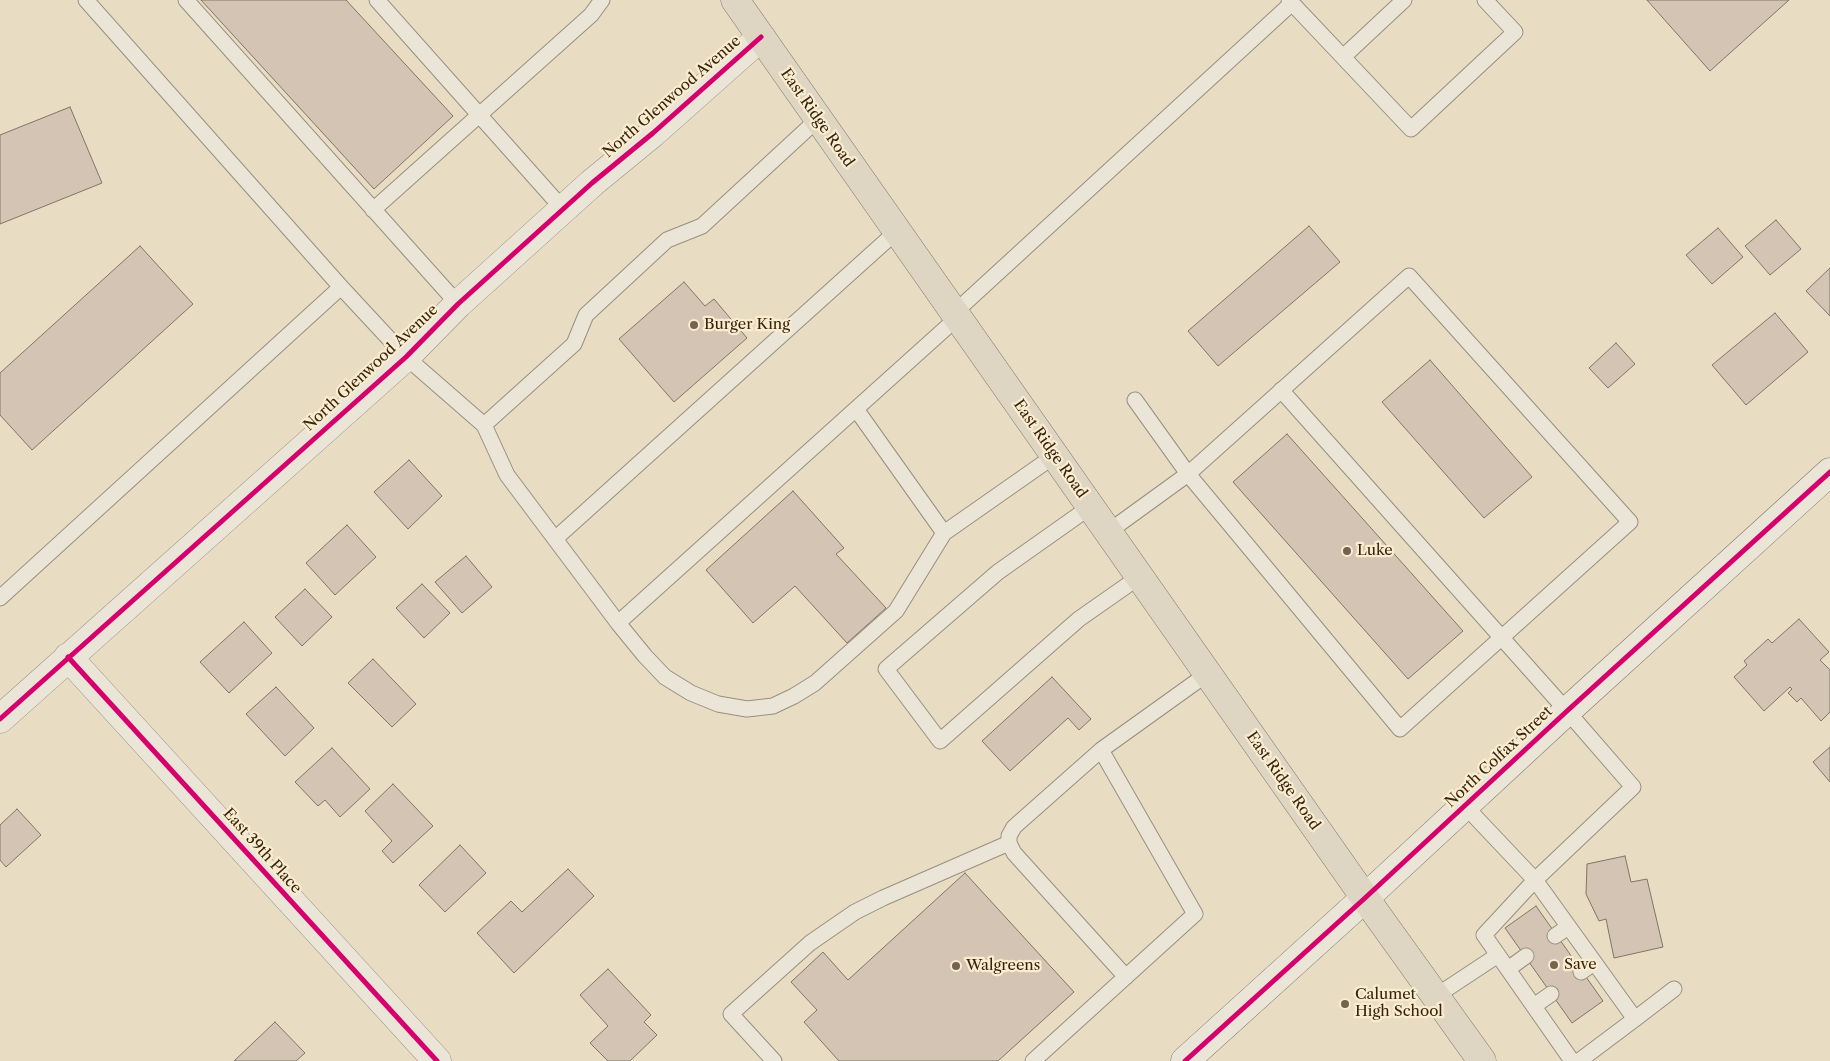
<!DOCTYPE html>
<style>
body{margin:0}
canvas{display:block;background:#e8dcc3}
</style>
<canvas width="1830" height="1061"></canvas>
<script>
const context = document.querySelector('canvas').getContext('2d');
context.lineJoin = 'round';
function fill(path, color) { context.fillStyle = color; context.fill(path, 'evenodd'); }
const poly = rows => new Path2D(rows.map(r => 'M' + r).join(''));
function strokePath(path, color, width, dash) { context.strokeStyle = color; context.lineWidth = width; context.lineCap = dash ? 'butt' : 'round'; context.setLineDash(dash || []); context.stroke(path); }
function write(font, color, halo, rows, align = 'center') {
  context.font = font + ' "Libre Caslon Text",serif'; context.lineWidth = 4.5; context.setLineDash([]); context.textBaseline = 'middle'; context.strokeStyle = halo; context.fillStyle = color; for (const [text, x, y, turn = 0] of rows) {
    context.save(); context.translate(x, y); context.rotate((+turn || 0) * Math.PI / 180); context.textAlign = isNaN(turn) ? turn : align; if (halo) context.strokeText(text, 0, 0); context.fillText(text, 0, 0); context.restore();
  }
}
const building = poly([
 [201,0,346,0,453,116,374,189,201,0],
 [1647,0,1789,0,1710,71,1647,0],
 [70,107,102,183,0,224,0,135,70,107],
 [1776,220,1801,249,1770,275,1745,246,1776,220],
 [1309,226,1340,262,1218,366,1188,331,1309,226],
 [1718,228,1743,257,1712,284,1686,255,1718,228],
 [140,246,193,304,32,450,0,415,0,373,140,246],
 [1830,268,1830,316,1806,291,1830,268],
 [684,282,705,306,714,299,747,338,674,402,619,339,684,282],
 [1775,313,1808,352,1746,405,1712,365,1775,313],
 [1616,343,1635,364,1608,388,1589,368,1616,343],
 [1430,360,1532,477,1484,518,1382,402,1430,360],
 [1287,434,1463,631,1408,679,1233,482,1287,434],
 [409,460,442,496,408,529,374,492,409,460],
 [793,491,844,548,836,554,886,608,847,643,795,586,753,623,706,570,793,491],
 [347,525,376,557,335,595,306,563,347,525],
 [466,556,492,587,462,613,435,582,466,556],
 [422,584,450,613,424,638,396,608,422,584],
 [305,589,332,617,302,646,275,617,305,589],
 [1799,619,1829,652,1820,660,1830,670,1830,712,1821,721,1801,698,1797,702,1788,693,1792,689,1790,687,1764,711,1734,677,1747,665,1744,661,1768,639,1772,643,1799,619],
 [244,622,272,653,229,693,200,662,244,622],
 [373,659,416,704,392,727,348,683,373,659],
 [1052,677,1091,719,1079,730,1068,718,1010,771,982,741,1052,677],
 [276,687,314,728,285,756,246,714,276,687],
 [1830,747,1830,782,1813,762,1830,747],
 [332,748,370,789,340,817,325,800,318,806,295,782,332,748],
 [393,784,433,826,393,863,382,851,392,841,365,811,393,784],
 [17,809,41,835,6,867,0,860,0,825,17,809],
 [460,845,486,873,445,912,419,885,460,845],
 [1625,856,1631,882,1647,879,1663,947,1614,958,1606,919,1599,921,1586,894,1587,864,1625,856],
 [568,869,594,896,514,973,477,933,511,901,522,912,568,869],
 [965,873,1074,992,998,1061,839,1061,804,1022,817,1010,791,982,823,952,848,980,965,873],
 [1536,906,1603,1001,1572,1023,1505,928,1536,906],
 [608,969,651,1015,644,1022,657,1035,630,1061,608,1061,590,1043,608,1026,580,995,608,969],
 [275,1022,305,1053,296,1061,234,1061,275,1022]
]);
const lane = poly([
 [86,0,341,287,406,357,484,425,507,475,618,623,645,656,665,677,691,693,718,704,747,709,773,706,794,696,815,683,896,611,944,533,1054,456],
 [186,0,458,304],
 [377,0,563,209],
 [1289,0,1411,129,1515,32,1485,0],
 [1343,57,1404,0],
 [373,210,591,15,602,0],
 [954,313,1292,3],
 [1281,390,1567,711,1633,787,1535,880,1465,806],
 [856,409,944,533],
 [484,425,574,344,586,315,667,240,702,226,818,119],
 [1090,507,998,572,886,669,940,741,1079,619,1139,577],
 [1108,532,1188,474,1409,276,1630,522,1400,729,1188,474,1135,400],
 [555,539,897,231],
 [0,598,341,287],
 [618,623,957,318],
 [1555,936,1568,927],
 [1508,969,1526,956],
 [1581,972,1594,963],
 [1126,977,1014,853,1009,843,1009,836,1014,827,1101,750,1207,674],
 [1436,996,1498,955],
 [1534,1006,1551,994],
 [1635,1019,1674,989],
 [774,1061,731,1014,810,943,855,912,883,898,1009,843],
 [1033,1061,1195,914,1101,750],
 [1572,1061,1484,935,1535,880,1635,1019,1579,1061]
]);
const street = poly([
 [68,657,437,1061],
 [0,719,406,357,458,304,592,183,653,133,761,37]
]);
const secondary = poly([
 [1185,1061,1365,898,1567,711,1830,472]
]);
const primary = poly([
 [735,0,1365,898,1482,1061]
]);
const cycleway = poly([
 [68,657,437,1061],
 [0,719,406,357,458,304,592,183,653,133,761,37],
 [1185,1061,1365,898,1567,711,1830,472]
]);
const markers = [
 [694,325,5,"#74634e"],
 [1347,551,5,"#74634e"],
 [1554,965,5,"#74634e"],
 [956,966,5,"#74634e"],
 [1345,1004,5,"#74634e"]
];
const streetNames = [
 ["North Glenwood Avenue",672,97,-41],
 ["East Ridge Road",817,118,55],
 ["North Glenwood Avenue",371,368,-43],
 ["East Ridge Road",1050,449,55],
 ["North Colfax Street",1499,757,-43],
 ["East Ridge Road",1283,781,55],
 ["East 39th Place",262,851,48]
];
const poiNames = [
 ["Burger King",704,325],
 ["Luke",1357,551],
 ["Save",1564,965],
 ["Walgreens",966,966],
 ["Calumet",1355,995],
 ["High School",1355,1012]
];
fill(building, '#d4c4b3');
strokePath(building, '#7f7667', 1);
strokePath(lane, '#988f7f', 17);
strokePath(street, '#988f7f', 29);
strokePath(secondary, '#7f7667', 29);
strokePath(primary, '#7f7667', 29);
strokePath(lane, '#ebe5d8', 15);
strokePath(street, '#ebe5d8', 28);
strokePath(secondary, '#ebe5d8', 28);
strokePath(primary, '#dfd5c3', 28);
strokePath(cycleway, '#d6006c', 5);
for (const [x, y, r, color] of markers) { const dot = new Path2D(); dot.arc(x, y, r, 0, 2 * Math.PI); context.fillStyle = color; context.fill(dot); strokePath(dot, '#faecce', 2); }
write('15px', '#35220f', '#faecce', streetNames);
write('15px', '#35220f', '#faecce', poiNames, 'left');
</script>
